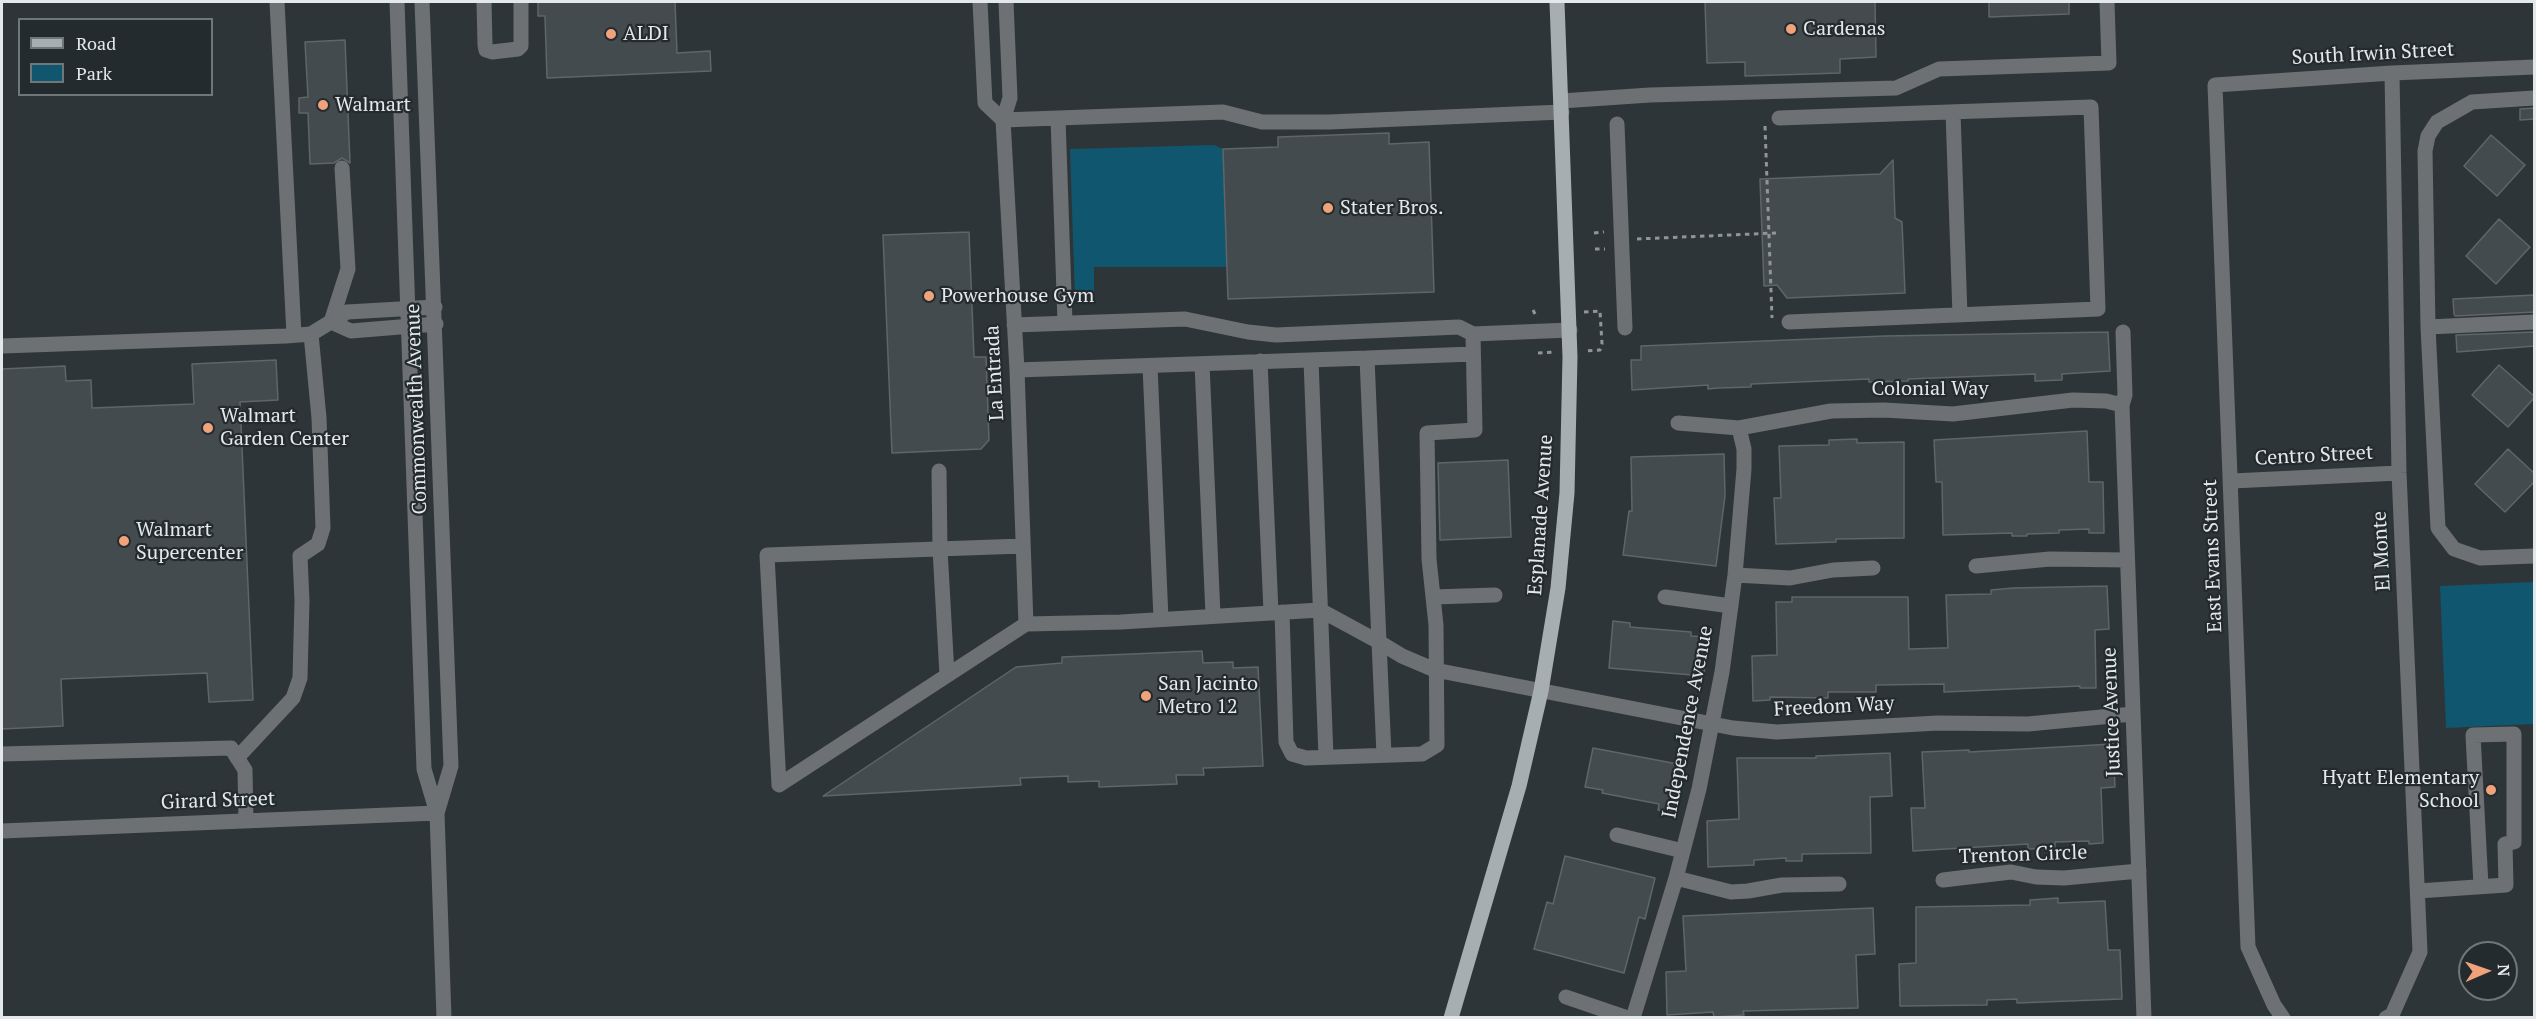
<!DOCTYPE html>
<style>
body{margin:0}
#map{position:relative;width:2536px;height:1019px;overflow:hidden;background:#2e3538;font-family:"PT Serif",serif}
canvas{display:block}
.frame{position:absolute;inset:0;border:3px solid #e3e8ea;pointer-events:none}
.legend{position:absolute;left:18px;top:18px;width:195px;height:78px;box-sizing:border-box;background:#242b2e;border:2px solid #707779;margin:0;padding:8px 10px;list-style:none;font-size:18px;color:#e3e8ea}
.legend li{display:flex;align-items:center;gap:12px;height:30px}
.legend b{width:30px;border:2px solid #707779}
.north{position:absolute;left:2458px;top:941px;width:60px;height:60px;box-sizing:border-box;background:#242b2e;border:2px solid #707779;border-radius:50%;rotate:88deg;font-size:16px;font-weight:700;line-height:24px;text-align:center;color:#e3e8ea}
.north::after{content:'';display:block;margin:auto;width:21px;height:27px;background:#f0a27a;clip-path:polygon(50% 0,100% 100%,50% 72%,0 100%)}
</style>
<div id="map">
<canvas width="2536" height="1019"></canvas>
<div class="frame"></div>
<ul class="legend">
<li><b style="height:8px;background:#a7aeb2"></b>Road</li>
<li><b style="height:16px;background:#10566f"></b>Park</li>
</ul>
<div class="north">N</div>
</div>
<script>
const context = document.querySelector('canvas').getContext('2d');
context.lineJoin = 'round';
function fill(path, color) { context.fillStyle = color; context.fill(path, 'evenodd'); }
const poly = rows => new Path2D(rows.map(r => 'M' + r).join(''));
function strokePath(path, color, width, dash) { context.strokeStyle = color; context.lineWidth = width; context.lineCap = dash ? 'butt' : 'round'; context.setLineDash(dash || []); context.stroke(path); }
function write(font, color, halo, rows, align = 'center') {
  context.font = font + ' "PT Serif",serif'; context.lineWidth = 4.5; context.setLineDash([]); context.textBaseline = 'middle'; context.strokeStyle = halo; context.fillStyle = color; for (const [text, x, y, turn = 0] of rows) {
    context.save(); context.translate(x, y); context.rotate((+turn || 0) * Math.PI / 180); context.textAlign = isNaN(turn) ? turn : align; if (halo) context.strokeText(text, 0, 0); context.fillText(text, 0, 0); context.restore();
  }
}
const green = poly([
 [1214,145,1223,149,1227,267,1094,267,1094,298,1075,299,1070,149],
 [2534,582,2534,724,2446,728,2440,586]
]);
const building = poly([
 [538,2,675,2,677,53,710,51,711,71,547,78,545,16,538,16,538,2],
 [1705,2,1875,2,1876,57,1840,59,1840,73,1745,76,1745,62,1707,63,1705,2],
 [1989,2,2069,2,2069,14,1989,17,1989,2],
 [345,40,350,163,342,158,334,163,310,164,308,113,299,113,299,98,308,97,305,42,345,40],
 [2535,108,2535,119,2520,120,2520,109,2535,108],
 [1389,133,1389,144,1429,142,1434,292,1228,299,1223,149,1278,147,1278,137,1389,133],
 [2491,135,2525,165,2497,196,2464,166,2491,135],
 [1893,160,1895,218,1902,222,1905,293,1787,298,1777,285,1764,286,1760,179,1880,174,1893,160],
 [2499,219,2530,247,2496,284,2466,256,2499,219],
 [969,232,974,357,986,357,989,440,981,449,892,453,883,235,969,232],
 [2535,295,2535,312,2455,316,2454,314,2453,299,2535,295],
 [2108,332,2110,371,2062,374,2062,380,2035,381,2035,374,1908,379,1908,381,1869,382,1869,379,1751,384,1751,387,1718,388,1708,389,1708,385,1632,390,1631,360,1641,360,1641,346,1885,336,2108,332],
 [2535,332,2535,346,2457,352,2456,335,2535,332],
 [276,360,278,400,240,402,253,700,209,702,207,673,61,679,63,726,2,729,2,369,65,366,66,381,91,380,92,408,194,404,192,364,276,360],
 [2499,365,2535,397,2508,427,2472,395,2499,365],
 [2087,431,2089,482,2103,482,2104,533,2089,533,2089,529,2059,530,2059,533,2027,534,2027,536,2012,536,2012,533,1943,535,1942,482,1936,482,1934,440,2087,431],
 [1857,439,1857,443,1904,442,1904,538,1836,539,1836,542,1776,544,1774,498,1781,498,1779,446,1829,445,1829,440,1857,439],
 [2508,449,2535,474,2535,481,2505,512,2475,484,2508,449],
 [1724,454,1725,496,1716,566,1623,555,1629,511,1632,511,1631,457,1724,454],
 [1508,460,1511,537,1440,540,1438,463,1508,460],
 [2107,586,2109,629,2095,630,2096,688,2080,688,2080,686,1944,692,1944,684,1876,685,1876,692,1828,692,1828,698,1770,697,1770,700,1753,701,1752,656,1777,655,1776,602,1792,602,1792,597,1908,597,1909,649,1943,648,1948,648,1946,595,1991,594,1991,590,2013,588,2107,586],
 [1613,621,1630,623,1630,627,1691,632,1691,636,1707,637,1704,676,1609,668,1613,621],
 [1202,651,1203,663,1233,662,1233,668,1258,667,1263,766,1203,768,1204,775,1176,775,1177,784,1099,787,1099,781,1068,782,1068,776,1020,778,1021,785,823,796,1016,667,1062,663,1062,657,1202,651],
 [2113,744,2115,787,2101,788,2103,843,2089,844,2089,841,2055,842,2055,848,2028,849,2028,844,1913,851,1911,808,1925,808,1922,752,1969,750,1969,752,2113,744],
 [1593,748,1683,765,1674,813,1658,810,1659,804,1602,793,1603,790,1585,787,1593,748],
 [1890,753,1892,796,1870,797,1871,853,1802,854,1802,861,1786,861,1786,858,1754,860,1754,865,1708,867,1707,821,1739,819,1737,758,1816,758,1816,756,1890,753],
 [1565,856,1655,878,1645,919,1639,917,1624,973,1534,949,1547,902,1553,904,1565,856],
 [2058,898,2058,903,2105,901,2108,950,2120,950,2122,999,2017,1003,2017,999,1987,1000,1987,1005,1900,1006,1899,964,1916,963,1916,907,2030,905,2030,900,2058,898],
 [1873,908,1875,954,1856,955,1858,1008,1743,1011,1744,1015,1714,1017,1713,1012,1667,1015,1666,972,1686,971,1683,916,1873,908]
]);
const path = poly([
 [1765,126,1772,318],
 [1594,233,1604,232],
 [1637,239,1776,233],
 [1595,249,1605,249],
 [1533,310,1536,316],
 [1584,312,1600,311,1602,344,1600,350,1584,351],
 [1538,353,1554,352]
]);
const minor = poly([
 [277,2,294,335],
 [397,2,424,769,437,813,444,1018],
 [422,2,451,766,437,813],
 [484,2,485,45,486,50,492,52,518,49,521,46,521,2],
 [980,2,985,103,1003,120],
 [1006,2,1010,98,1003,120,1017,370,1026,624],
 [2534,98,2472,102,2437,122,2428,136,2425,151,2428,327,2438,528,2454,549,2480,558,2534,556],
 [1561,101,1650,95,1896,88,1939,69,2109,63,2107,2],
 [1953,112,1960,315],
 [1058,118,1065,323],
 [1779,118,2091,107,2098,309,1789,322],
 [1003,120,1223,112,1262,122,1329,122,1562,112],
 [1617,124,1625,328],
 [331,322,348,269,342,168],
 [331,322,351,331,436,324],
 [1014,325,1185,319,1248,332,1276,335,1459,327,1473,334],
 [2428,327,2534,322],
 [2123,332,2125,395,2122,405,2144,1018],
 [2,346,286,336,311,334,347,312,435,307],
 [1367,358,1473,354],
 [1311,360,1326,757],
 [1260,361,1271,612],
 [1202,364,1213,615],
 [1150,366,1161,619],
 [1017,370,1367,358,1379,642,1320,610,1121,622,1026,624,779,785,767,555,1023,546],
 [1678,423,1739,428,1831,411,1884,410,1953,414,2073,400,2106,401,2122,405],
 [939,471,940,549,947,675],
 [2232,481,2399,473],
 [1976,566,2050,559,2127,560],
 [1735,575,1790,578,1833,570,1873,568],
 [1433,597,1495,595],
 [1665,597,1731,606],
 [1282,612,1286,742,1292,754,1306,758,1422,754,1437,745,1436,625,1429,559,1427,433,1475,430,1473,334,1570,330],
 [1379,642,1402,656,1435,670,1733,728,1777,732,1938,723,2028,724,2133,714],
 [1379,642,1384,755],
 [2,754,231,748,245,770,246,821],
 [237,758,293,698,300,678,302,601,300,556,318,544,323,528,319,418,311,334],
 [2,831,437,813],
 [1617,835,1683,851],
 [1676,878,1731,892,1748,891,1782,885,1839,884],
 [1943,880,2011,872,2036,877,2064,878,2139,871],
 [2418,891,2506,885,2505,844,2514,842,2514,734,2473,735,2481,886],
 [1566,997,1628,1018],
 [1633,1018,1676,878,1699,789,1722,672,1735,575,1744,469,1744,449,1739,428],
 [2283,1018,2274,1005,2248,947,2215,85,2392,73,2534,67],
 [2386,1018,2392,1015,2420,952,2399,473,2392,73]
]);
const major = poly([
 [1451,1018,1519,786,1541,691,1558,588,1567,493,1570,357,1557,2]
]);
const markers = [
 [1791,29,6,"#f0a27a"],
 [611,34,6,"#f0a27a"],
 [323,105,6,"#f0a27a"],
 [1328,208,6,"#f0a27a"],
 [929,296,6,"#f0a27a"],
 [208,428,6,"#f0a27a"],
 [124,541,6,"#f0a27a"],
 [1146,696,6,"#f0a27a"],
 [2491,790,6,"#f0a27a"]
];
const poiNames = [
 ["Cardenas",1803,29],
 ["ALDI",623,34],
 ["Walmart",335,105],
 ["Stater Bros.",1340,208],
 ["Powerhouse Gym",941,296],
 ["Walmart",220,416],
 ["Garden Center",220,439],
 ["Walmart",136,530],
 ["Supercenter",136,553],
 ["San Jacinto",1158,684],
 ["Metro 12",1158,707],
 ["Hyatt Elementary",2479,778,"right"],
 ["School",2479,801,"right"]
];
const streetNames = [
 ["South Irwin Street",2373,54,-3],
 ["La Entrada",995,373,-93],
 ["Colonial Way",1930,389],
 ["Commonwealth Avenue",417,409,-92],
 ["Centro Street",2314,456,-3],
 ["Esplanade Avenue",1541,515,-86],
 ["El Monte",2382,551,-93],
 ["East Evans Street",2213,556,-92],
 ["Freedom Way",1834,707,-3],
 ["Justice Avenue",2112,712,-92],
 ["Independence Avenue",1688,722,-79],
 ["Girard Street",218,801,-2],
 ["Trenton Circle",2023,855,-2]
];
fill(green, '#10566f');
fill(building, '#444b4e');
strokePath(building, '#5e6669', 1.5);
strokePath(path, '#8f9598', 3, [4.5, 4.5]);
strokePath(minor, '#6e7173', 15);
strokePath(major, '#a7aeb2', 15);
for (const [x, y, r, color] of markers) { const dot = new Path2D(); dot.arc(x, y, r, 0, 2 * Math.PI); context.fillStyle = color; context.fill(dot); strokePath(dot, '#242b2e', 2); }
write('20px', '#e3e8ea', '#242b2e', poiNames, 'left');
write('20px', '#e3e8ea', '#242b2e', streetNames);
</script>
